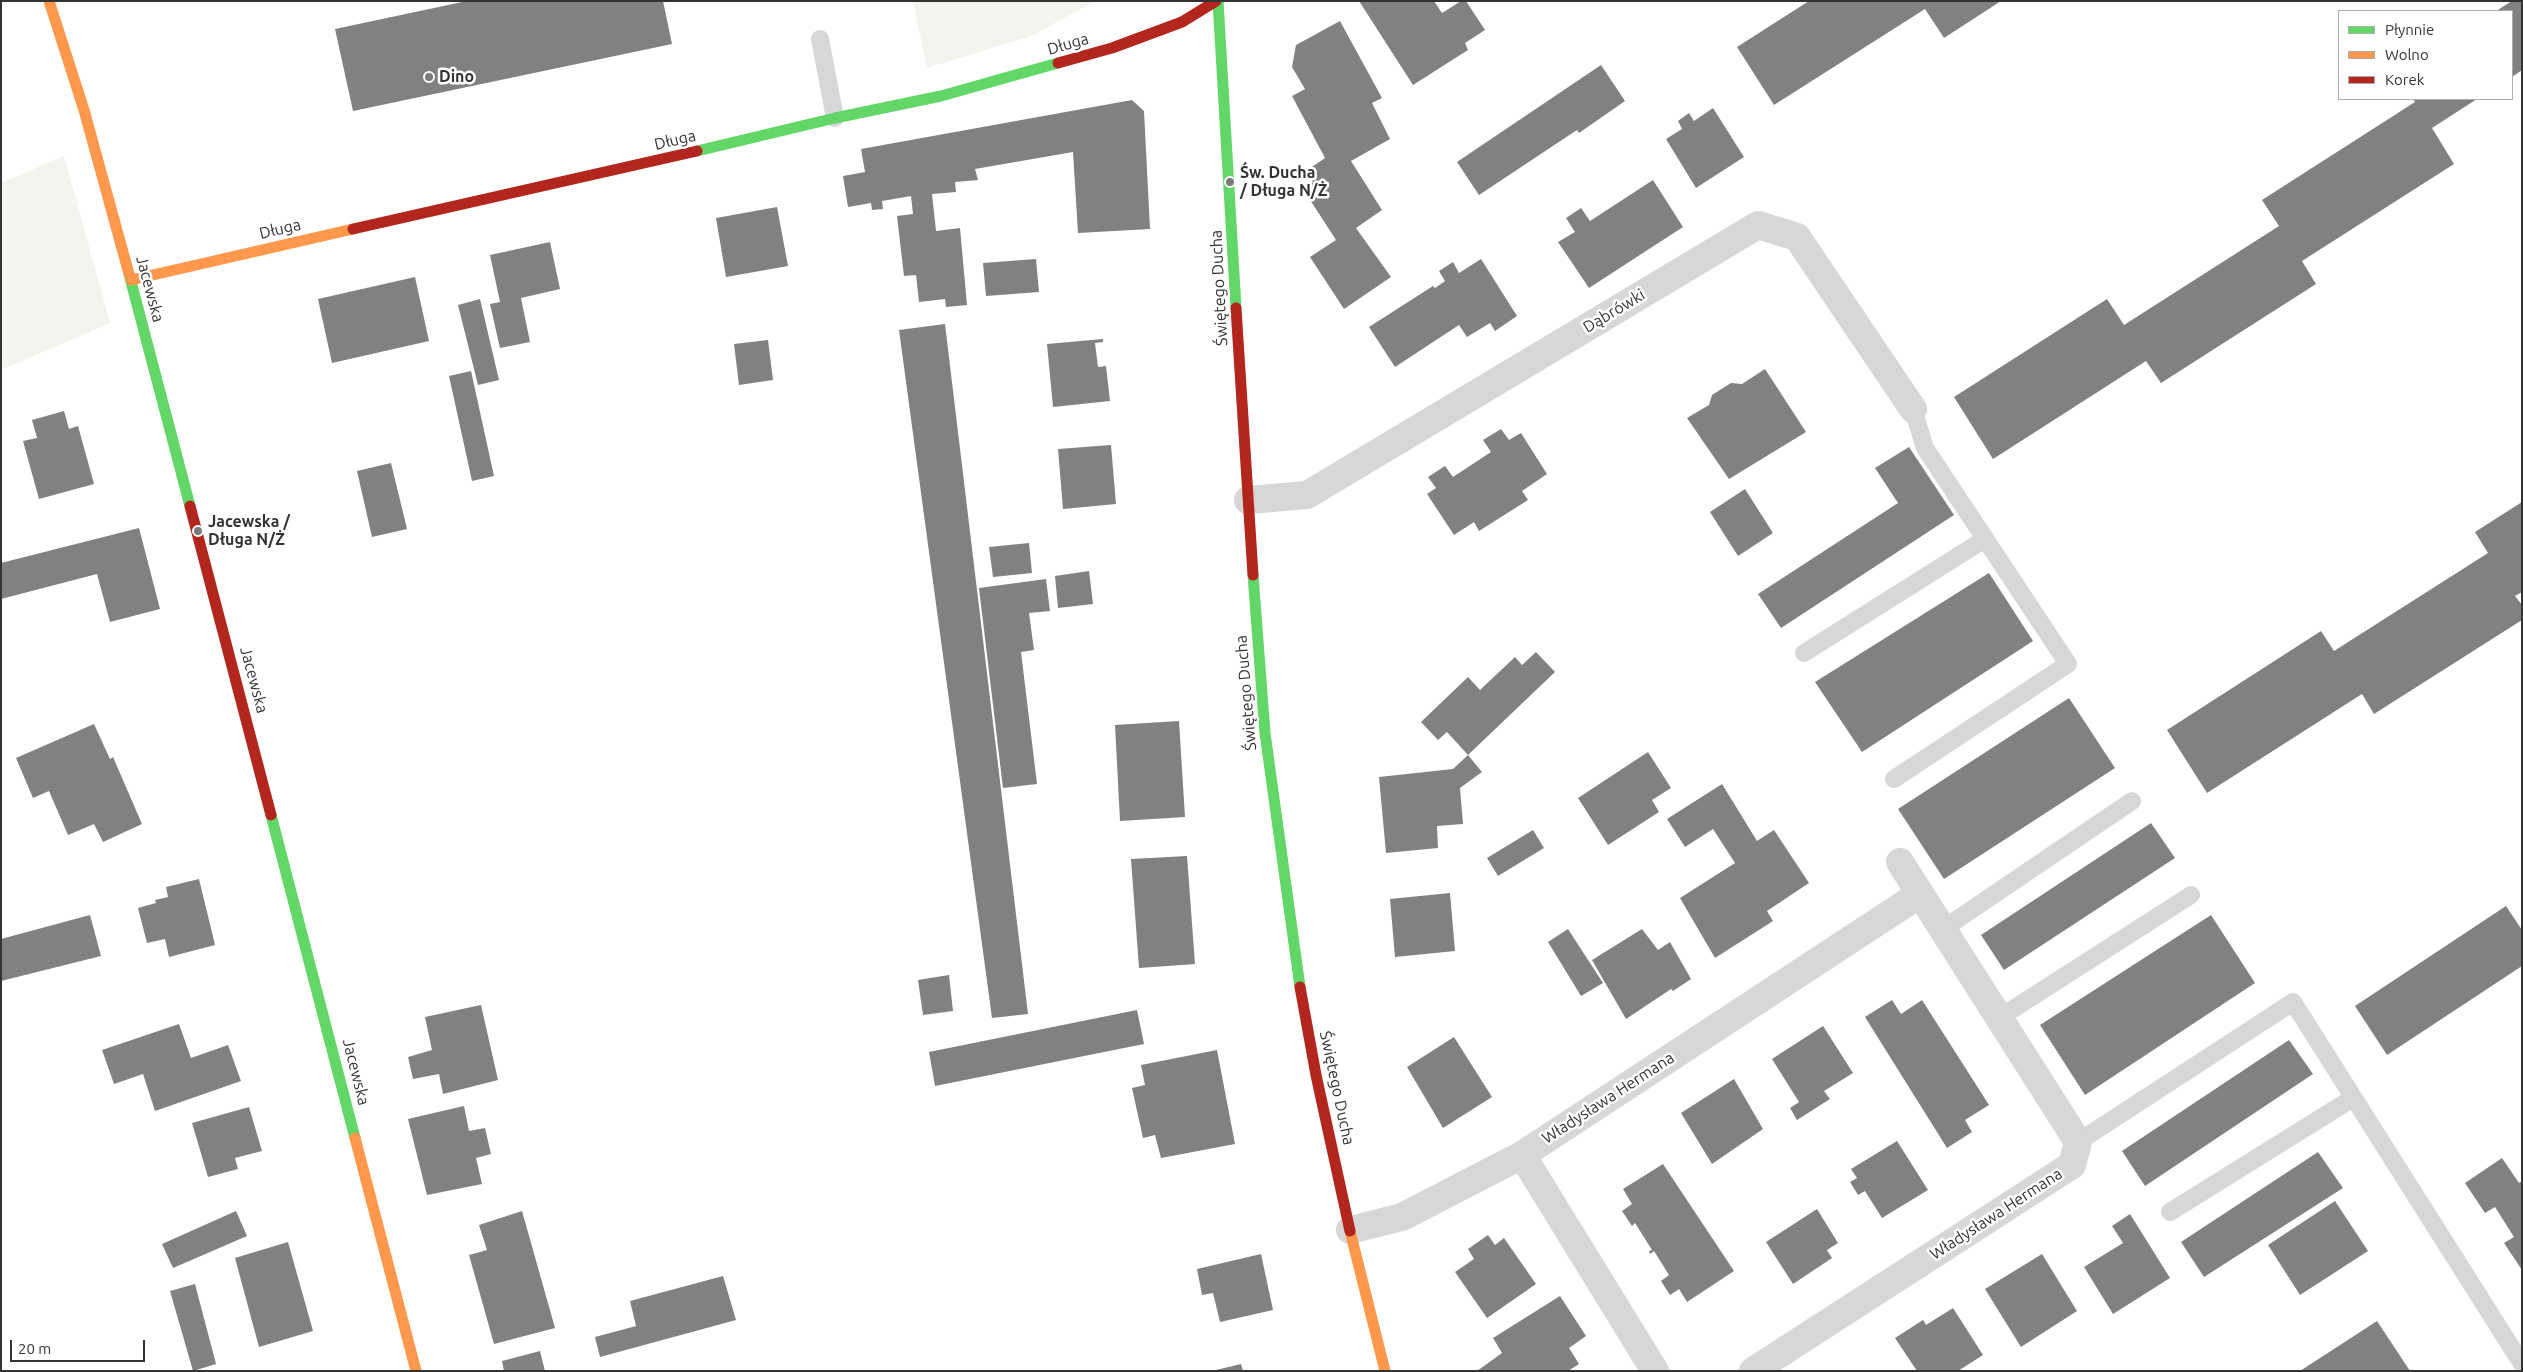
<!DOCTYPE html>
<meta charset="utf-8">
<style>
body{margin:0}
#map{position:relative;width:2523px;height:1372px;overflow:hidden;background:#fff;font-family:Ubuntu,sans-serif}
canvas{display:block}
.frame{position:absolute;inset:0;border:2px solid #333;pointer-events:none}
.legend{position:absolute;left:2338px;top:10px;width:175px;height:90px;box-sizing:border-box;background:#fff;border:1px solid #adadad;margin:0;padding:6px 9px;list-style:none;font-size:15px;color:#333}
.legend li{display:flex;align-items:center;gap:10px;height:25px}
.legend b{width:25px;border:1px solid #adadad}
.scale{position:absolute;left:10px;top:1340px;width:135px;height:22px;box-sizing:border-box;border:2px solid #333;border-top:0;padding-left:6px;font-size:15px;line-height:18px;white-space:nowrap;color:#333;-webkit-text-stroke:4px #fff;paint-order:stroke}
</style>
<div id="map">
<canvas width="2523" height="1372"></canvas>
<div class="frame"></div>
<ul class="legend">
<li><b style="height:6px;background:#63d668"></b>Płynnie</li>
<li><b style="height:6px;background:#ff974d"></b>Wolno</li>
<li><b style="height:6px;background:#b3261e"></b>Korek</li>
</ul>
<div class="scale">20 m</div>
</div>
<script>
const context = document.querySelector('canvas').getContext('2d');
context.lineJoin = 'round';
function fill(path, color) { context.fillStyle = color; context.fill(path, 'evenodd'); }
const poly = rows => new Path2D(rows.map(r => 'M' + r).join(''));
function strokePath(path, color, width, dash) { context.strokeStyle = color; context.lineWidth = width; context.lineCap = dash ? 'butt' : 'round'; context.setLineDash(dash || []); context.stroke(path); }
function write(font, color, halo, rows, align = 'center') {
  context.font = font + ' Ubuntu,sans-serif'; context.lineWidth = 5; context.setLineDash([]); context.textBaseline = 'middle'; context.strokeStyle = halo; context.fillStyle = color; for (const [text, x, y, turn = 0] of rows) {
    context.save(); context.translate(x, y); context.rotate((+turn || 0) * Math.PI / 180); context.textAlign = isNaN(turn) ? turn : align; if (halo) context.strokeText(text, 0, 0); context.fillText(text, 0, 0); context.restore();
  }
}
const green = poly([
 [913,1,1095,1,1031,36,927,68],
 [64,156,110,323,1,370,1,183]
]);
const building = poly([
 [467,1,663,1,672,44,353,111,335,29],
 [1359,1,1434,1,1442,13,1461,1,1466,1,1485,30,1465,43,1468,50,1413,85],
 [1809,1,2001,1,1944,38,1925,9,1774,105,1737,47],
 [2512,1,2522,1,2522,70,2512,77,2512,11,2496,11],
 [1340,21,1382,98,1372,103,1390,139,1351,161,1382,210,1356,228,1391,277,1344,309,1310,257,1336,240,1303,189,1313,182,1306,171,1325,158,1292,96,1305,89,1292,67,1296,45],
 [1601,65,1625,101,1579,133,1577,130,1479,195,1457,162],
 [2413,99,2477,99,2432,128,2454,164,2302,261,2316,284,2161,383,2146,361,1993,459,1954,397,2107,299,2124,325,2279,226,2262,200,2415,102],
 [1132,100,1144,111,1150,229,1078,233,1073,152,975,169,978,180,955,182,956,192,932,194,936,231,960,228,967,305,946,307,945,299,919,302,916,275,904,276,897,216,913,214,911,196,882,201,883,209,872,210,871,203,848,207,843,176,865,172,861,149],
 [1713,108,1744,157,1696,188,1666,139,1682,129,1678,121,1689,113,1694,121],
 [1653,180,1683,227,1589,288,1558,242,1575,232,1566,218,1581,208,1590,221],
 [777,207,788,266,726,277,716,218],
 [550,242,560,289,521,298,530,342,500,348,490,304,500,302,490,255],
 [1036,259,1039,292,986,296,983,263],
 [1481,259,1517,316,1495,331,1490,323,1467,337,1459,325,1395,367,1369,327,1433,286,1435,288,1445,281,1439,271,1453,262,1459,273],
 [415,277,429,341,332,363,318,299],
 [480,299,499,380,478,385,458,305],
 [945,324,1028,1014,992,1018,899,330],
 [1103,339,1103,342,1095,343,1098,367,1106,366,1110,401,1053,407,1047,344],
 [768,340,773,380,739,385,734,344],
 [1765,369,1806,432,1729,479,1687,418,1709,405,1712,395,1731,383,1742,384],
 [471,371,494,476,472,481,449,376],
 [64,411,69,429,78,426,94,484,39,499,23,441,37,438,32,420],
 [1501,429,1509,440,1521,433,1547,474,1522,491,1528,500,1479,531,1474,522,1454,535,1427,494,1436,488,1428,477,1445,466,1453,477,1491,452,1483,440],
 [1111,445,1116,504,1063,509,1058,449],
 [1909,447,1954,515,1781,628,1758,594,1898,503,1875,468],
 [391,463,407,529,372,537,357,471],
 [1745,489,1773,533,1738,556,1710,512],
 [2522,502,2522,592,2515,596,2522,605,2522,620,2374,714,2362,694,2207,793,2167,730,2321,631,2334,651,2488,553,2475,532],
 [139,528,160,609,110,622,97,574,1,599,1,563],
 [1029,543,1032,573,993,577,989,547],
 [1089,571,1093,604,1058,608,1055,576],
 [1989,573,2033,641,1862,752,1815,682],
 [1046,579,1050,611,1029,613,1034,650,1021,652,1037,784,1003,788,979,588],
 [1536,652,1555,672,1468,755,1482,772,1460,788,1463,824,1437,826,1438,848,1386,853,1379,777,1453,769,1468,755,1447,732,1438,740,1421,722,1468,677,1480,690,1515,657,1522,665],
 [2069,698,2115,768,1944,879,1898,809],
 [1179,721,1185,817,1120,821,1115,725],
 [94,724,110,759,113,757,142,824,103,842,94,824,68,835,49,791,33,798,16,758],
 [1648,752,1671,788,1652,800,1659,812,1608,845,1578,798],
 [1722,784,1757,841,1774,830,1809,883,1767,911,1773,921,1715,958,1680,898,1735,863,1713,829,1685,847,1667,819],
 [2151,823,2175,858,2004,970,1981,935],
 [1533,830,1544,848,1498,876,1487,858],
 [1187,856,1195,964,1139,968,1131,859],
 [199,879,215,945,169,957,165,939,147,943,138,908,156,903,155,900,168,897,166,887],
 [1450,893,1455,951,1395,957,1390,899],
 [2506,906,2522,930,2522,966,2387,1055,2355,1006],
 [90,915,101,956,1,981,1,939],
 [2211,915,2255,983,2085,1095,2040,1025],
 [1568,929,1603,983,1581,996,1548,942],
 [1642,929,1658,950,1670,942,1691,979,1673,991,1671,989,1626,1019,1592,960],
 [949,975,953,1011,923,1015,918,980],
 [1892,1000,1901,1014,1922,1000,1989,1105,1965,1120,1972,1132,1947,1148,1865,1017],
 [481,1005,498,1080,443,1094,439,1074,413,1079,408,1057,432,1050,425,1017],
 [1137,1010,1144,1044,935,1086,929,1052],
 [179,1024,191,1058,228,1045,241,1081,155,1111,143,1074,114,1084,102,1050],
 [1823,1026,1853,1073,1824,1091,1830,1099,1797,1120,1790,1108,1799,1102,1772,1059],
 [1454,1037,1492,1097,1443,1128,1407,1067],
 [2289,1040,2313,1074,2145,1186,2122,1151],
 [1217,1050,1235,1144,1161,1158,1155,1135,1143,1138,1132,1088,1145,1085,1141,1065],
 [1734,1079,1763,1129,1712,1164,1681,1113],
 [464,1106,469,1131,485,1128,491,1154,476,1158,482,1184,427,1195,408,1119],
 [249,1107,262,1151,235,1158,238,1169,208,1177,192,1123],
 [1897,1141,1928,1190,1882,1218,1865,1191,1858,1195,1850,1182,1857,1178,1851,1169],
 [2318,1152,2343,1188,2204,1277,2181,1242],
 [2502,1158,2519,1183,2522,1181,2522,1270,2504,1243,2514,1237,2495,1207,2485,1213,2465,1183],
 [1663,1164,1734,1271,1687,1302,1679,1289,1670,1295,1661,1281,1669,1275,1654,1251,1650,1254,1649,1251,1652,1250,1635,1223,1632,1226,1622,1211,1632,1204,1623,1189],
 [2335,1201,2368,1251,2300,1295,2268,1245],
 [1817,1209,1838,1243,1827,1250,1832,1258,1793,1284,1766,1242],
 [236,1211,247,1236,173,1268,162,1244],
 [522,1211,555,1328,494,1344,469,1255,487,1250,479,1225],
 [2130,1214,2170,1278,2113,1314,2084,1267,2123,1243,2112,1226],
 [1488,1235,1495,1245,1504,1238,1536,1284,1487,1318,1455,1272,1474,1259,1468,1249],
 [288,1242,313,1331,259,1347,235,1258],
 [1261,1254,1273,1310,1220,1322,1213,1293,1202,1295,1197,1269],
 [2042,1254,2077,1311,2021,1347,1985,1289],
 [723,1276,736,1320,600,1357,595,1337,636,1326,630,1301],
 [195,1284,216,1364,193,1371,170,1291],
 [1560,1296,1586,1336,1569,1348,1579,1364,1568,1371,1477,1371,1502,1353,1493,1338],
 [1953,1308,1983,1355,1958,1371,1917,1371,1895,1338,1923,1320,1926,1325],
 [2377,1321,2410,1371,2300,1371],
 [540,1351,545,1371,504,1371,502,1361],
 [1241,1364,1243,1371,1216,1371,1216,1370]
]);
const lane = poly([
 [820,39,835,118],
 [1804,653,1985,539],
 [1894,779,2068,664,1925,448,1913,409],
 [1943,929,2132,801],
 [1999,1018,2191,895],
 [2078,1142,2293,1002,2522,1364],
 [2170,1212,2353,1098]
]);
const street = poly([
 [1248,500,1307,495,1758,225,1797,237,1913,409],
 [1522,1155,1655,1371],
 [1350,1230,1402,1217,1522,1155,1920,894],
 [1753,1371,2072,1165,2078,1142,1900,862]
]);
const fast = poly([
 [1218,1,1236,308],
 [697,151,835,118,941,96,1058,63],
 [129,274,190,506],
 [1253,575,1265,733,1300,987],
 [271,815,355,1138]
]);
const slow = poly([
 [49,1,84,110,129,274],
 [131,280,353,229],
 [355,1138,416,1371],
 [1350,1231,1385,1371]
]);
const jam = poly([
 [1058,63,1112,48,1182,22,1216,1],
 [353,229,697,151],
 [1236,308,1253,575],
 [190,506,271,815],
 [1300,987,1316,1075,1350,1231]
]);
const markers = [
 [429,77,5,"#7a7a7a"],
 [1230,182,5,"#7a7a7a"],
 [198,531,5,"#7a7a7a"]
];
const streetNames = [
 ["Długa",1068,44,-16],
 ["Długa",675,140,-13],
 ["Długa",280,229,-13],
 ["Świętego Ducha",1219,288,-93],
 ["Jacewska",150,289,75],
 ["Dąbrówki",1614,311,-31],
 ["Jacewska",254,680,75],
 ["Świętego Ducha",1246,693,-95],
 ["Jacewska",356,1072,76],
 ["Świętego Ducha",1337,1088,78],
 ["Władysława Hermana",1608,1098,-33],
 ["Władysława Hermana",1996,1214,-33]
];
const poiNames = [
 ["Dino",439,77],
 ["Św. Ducha",1240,173],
 ["/ Długa N/Ż",1240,191],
 ["Jacewska /",208,522],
 ["Długa N/Ż",208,540]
];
fill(green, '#f1f5ed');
fill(building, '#818181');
strokePath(lane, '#d7d7d7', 18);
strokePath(street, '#d7d7d7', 28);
strokePath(fast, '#63d668', 11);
strokePath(slow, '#ff974d', 11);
strokePath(jam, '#b3261e', 11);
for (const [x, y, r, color] of markers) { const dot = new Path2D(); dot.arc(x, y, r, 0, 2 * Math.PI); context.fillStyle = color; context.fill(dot); strokePath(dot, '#fff', 2); }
write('16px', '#333', '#fff', streetNames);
write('bold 16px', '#333', '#fff', poiNames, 'left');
</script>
